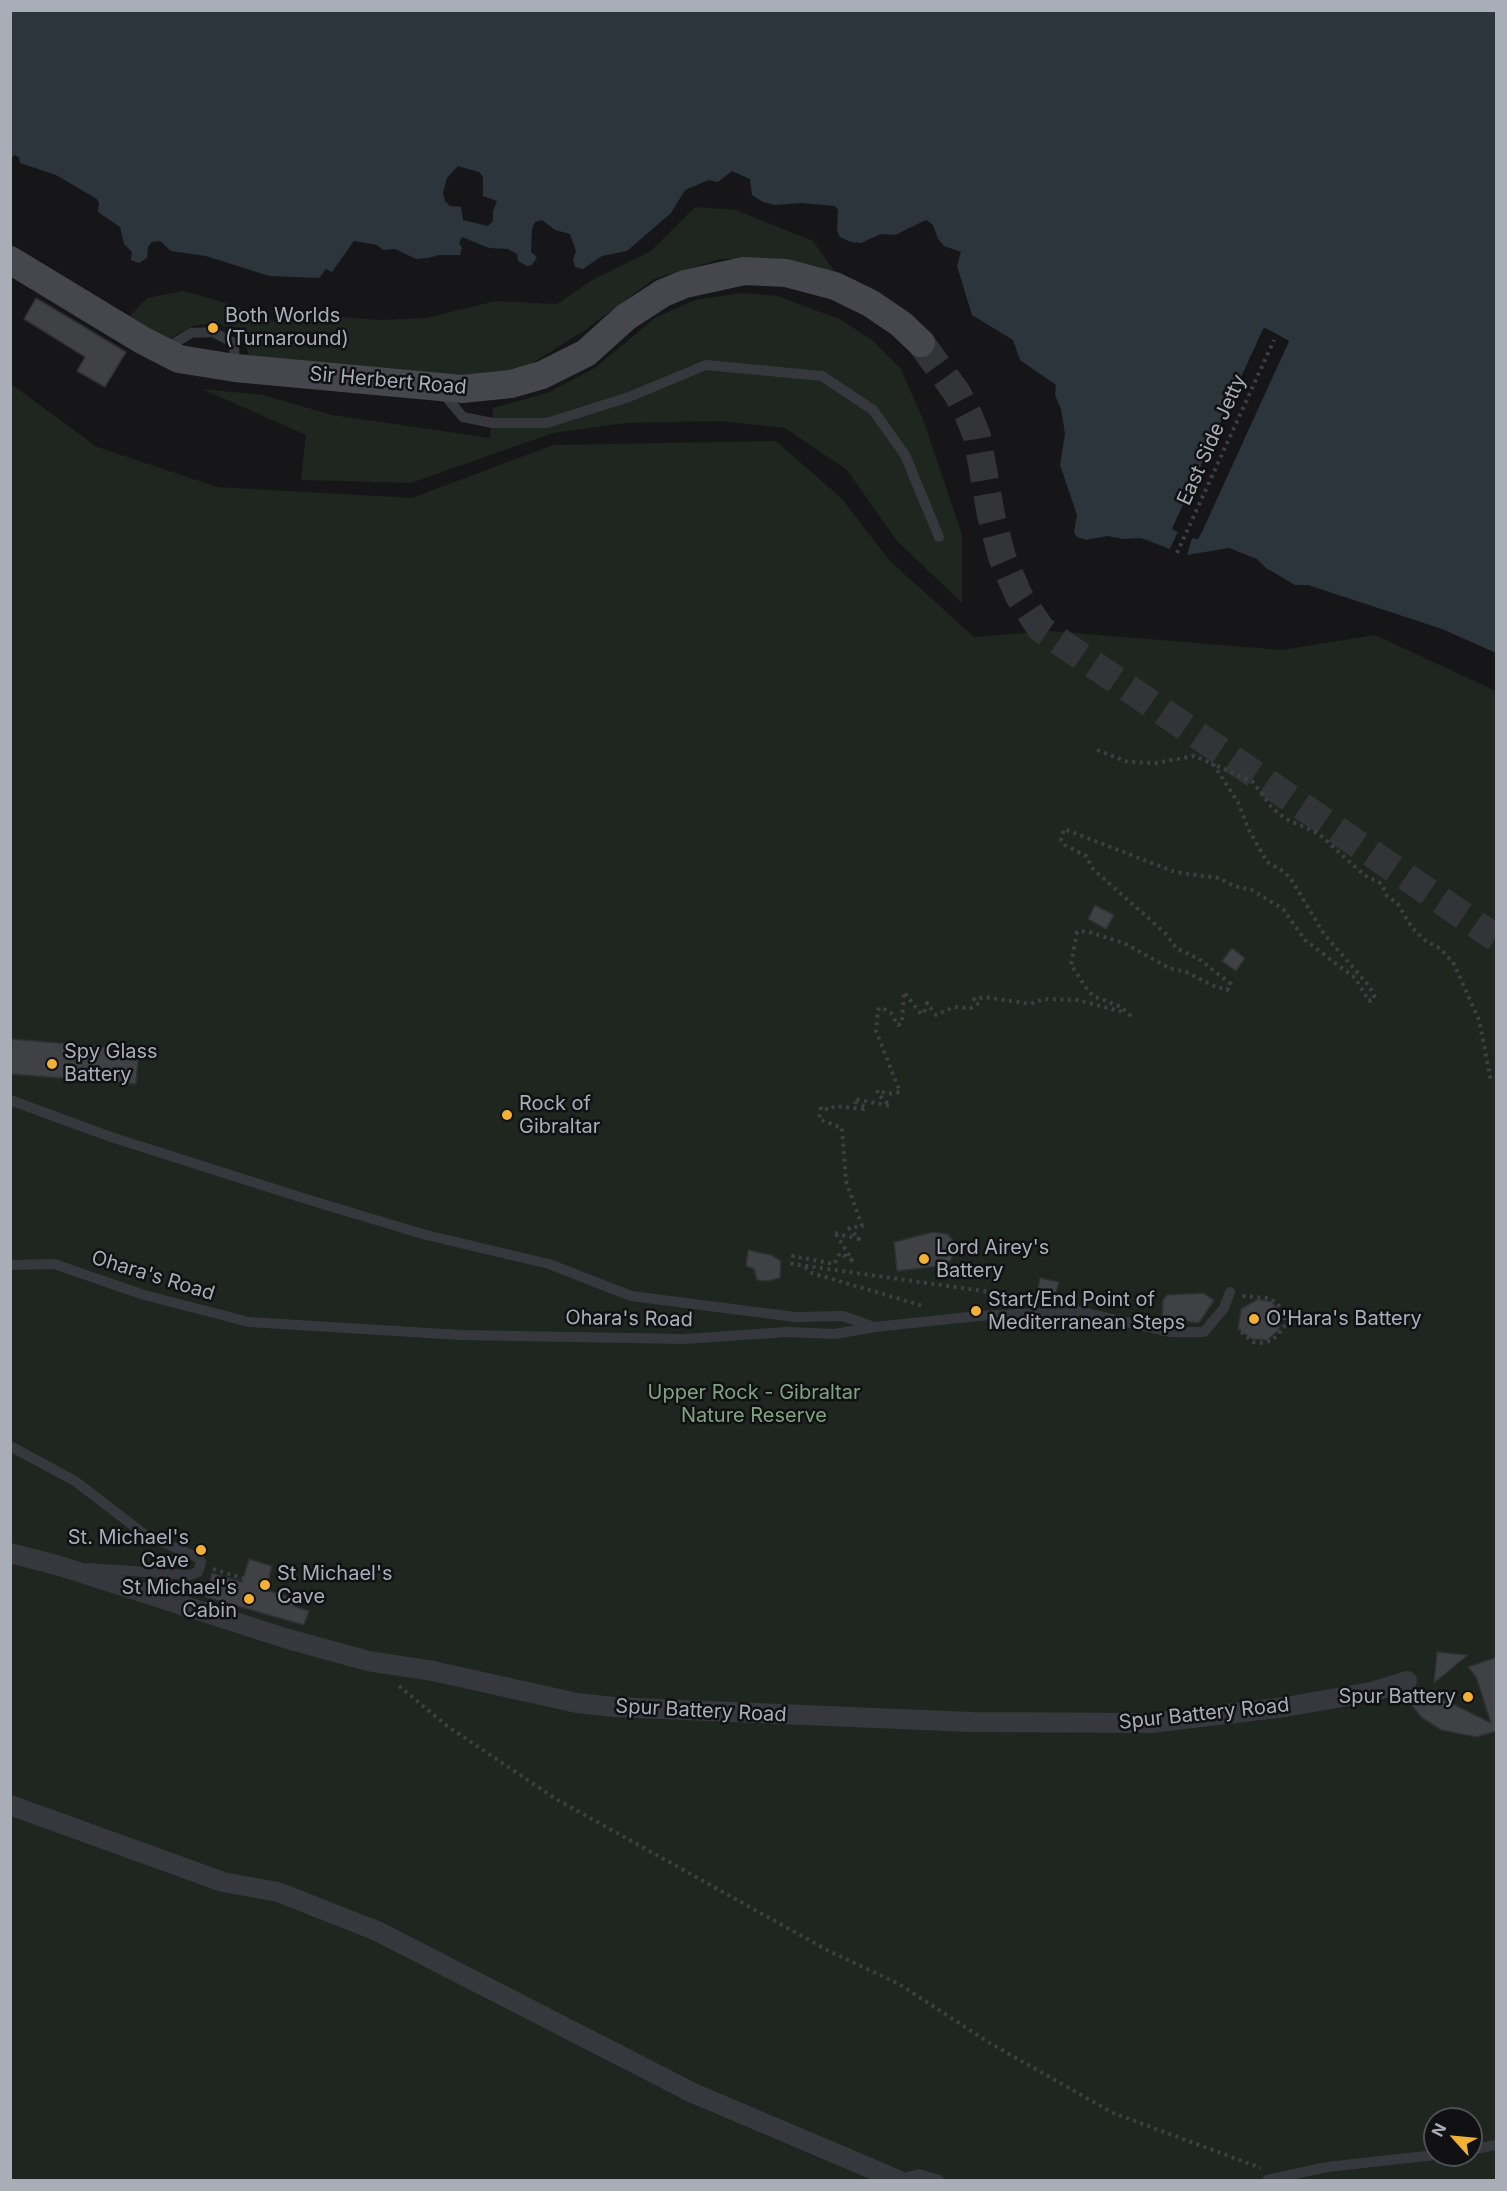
<!DOCTYPE html>
<style>
body{margin:0}
#map{position:relative;width:1507px;height:2191px;overflow:hidden;background:#161618;font-family:Inter,sans-serif}
canvas{display:block}
.frame{position:absolute;inset:0;border:12px solid #a8adb8;pointer-events:none}
.north{position:absolute;left:1423px;top:2107px;width:60px;height:60px;box-sizing:border-box;background:#111113;border:2px solid #4d4f55;border-radius:50%;rotate:297deg;font-size:16px;font-weight:700;line-height:24px;text-align:center;color:#a8adb8}
.north::after{content:'';display:block;margin:auto;width:21px;height:27px;background:#f2b134;clip-path:polygon(50% 0,100% 100%,50% 72%,0 100%)}
</style>
<div id="map">
<canvas width="1507" height="2191"></canvas>
<div class="frame"></div>
<div class="north">N</div>
</div>
<script>
const context = document.querySelector('canvas').getContext('2d');
context.lineJoin = 'round';
function fill(path, color) { context.fillStyle = color; context.fill(path, 'evenodd'); }
const poly = rows => new Path2D(rows.map(r => 'M' + r).join(''));
function strokePath(path, color, width, dash) { context.strokeStyle = color; context.lineWidth = width; context.lineCap = dash ? 'butt' : 'round'; context.setLineDash(dash || []); context.stroke(path); }
function write(font, color, halo, rows, align = 'center') {
  context.font = font + ' Inter,sans-serif'; context.lineWidth = 5; context.setLineDash([]); context.textBaseline = 'middle'; context.strokeStyle = halo; context.fillStyle = color; for (const [text, x, y, turn = 0] of rows) {
    context.save(); context.translate(x, y); context.rotate((+turn || 0) * Math.PI / 180); context.textAlign = isNaN(turn) ? turn : align; if (halo) context.strokeText(text, 0, 0); context.fillText(text, 0, 0); context.restore();
  }
}
const green = poly([
 [695,207,736,210,813,241,838,276,781,260,720,259,654,279,585,330,523,369,459,378,250,358,241,334,217,323,193,326,167,340,129,317,147,298,183,291,223,302,278,323,315,315,380,320,426,318,496,301,557,304,594,279,651,251],
 [742,293,778,296,839,319,871,339,901,369,924,422,962,535,962,603,897,541,847,470,785,428,720,421,625,423,553,433,411,483,301,480,306,435,202,389,263,395,332,415,490,438,493,408,547,393,595,368,655,318,695,300],
 [11,384,97,447,217,487,412,498,553,445,776,441,842,499,889,560,974,637,1051,631,1282,650,1375,635,1496,691,1496,2180,11,2180],
 [1435,2119,1471,2119,1471,2155,1435,2155]
]);
const water = poly([
 [11,11,1496,11,1496,653,1442,629,1308,585,1295,585,1266,568,1257,559,1229,548,1187,555,1186,551,1192,538,1198,539,1289,341,1265,328,1263,329,1172,529,1178,532,1170,549,1141,538,1123,539,1107,536,1086,540,1077,537,1074,532,1077,515,1060,465,1065,434,1061,409,1055,395,1056,385,1020,360,1013,340,972,315,957,266,961,252,944,246,938,239,933,225,926,220,895,235,881,234,861,243,851,242,840,237,837,231,838,210,835,206,801,203,775,205,763,202,752,195,750,179,732,171,718,182,709,180,685,190,671,213,627,251,602,256,583,269,575,267,573,259,576,251,570,234,555,230,542,220,535,222,532,229,531,252,537,257,532,265,527,266,518,261,517,254,508,249,489,248,462,237,459,243,462,248,460,255,439,255,428,258,416,259,395,249,383,250,377,245,354,241,332,272,326,269,319,278,269,276,206,256,171,251,160,241,152,242,148,247,147,258,139,263,131,260,132,252,124,244,120,227,98,212,99,203,97,199,56,175,20,163,19,157,14,155,11,159],
 [458,166,479,172,483,177,483,196,497,201,493,211,493,221,488,226,463,220,461,207,450,206,445,201,443,193,447,178]
]);
const pier = poly([
 [1265,328,1289,341,1202,532,1198,539,1192,538,1187,555,1184,554,1190,536,1196,535,1200,531,1286,341,1265,331,1176,528,1181,533,1172,551,1170,549,1178,532,1172,529]
]);
const building = poly([
 [36,298,126,352,105,387,77,371,85,357,24,319,36,298],
 [1095,905,1114,915,1106,929,1088,919,1095,905],
 [1232,948,1245,958,1236,971,1222,961,1232,948],
 [12,1039,139,1050,136,1084,10,1074,12,1039],
 [933,1232,947,1234,954,1241,957,1249,948,1265,897,1271,894,1242,933,1232],
 [748,1250,771,1255,781,1261,780,1278,768,1281,757,1280,754,1269,746,1266,748,1250],
 [1040,1278,1059,1282,1055,1297,1037,1293,1040,1278],
 [1203,1293,1214,1300,1199,1323,1184,1321,1184,1324,1171,1324,1162,1320,1163,1300,1167,1295,1203,1293],
 [1258,1299,1272,1302,1281,1315,1279,1330,1267,1340,1252,1339,1238,1329,1241,1309,1258,1299],
 [249,1559,272,1566,266,1590,296,1599,294,1606,309,1611,304,1625,205,1597,212,1573,242,1582,249,1559],
 [1437,1652,1468,1655,1434,1683,1437,1652],
 [1497,1657,1497,1731,1476,1737,1441,1730,1421,1717,1405,1696,1425,1690,1491,1723,1476,1677,1468,1667,1497,1657]
]);
const secondaryTunnel = poly([
 [921,343,957,393,968,414,977,436,991,515,1002,557,1019,596,1041,629,1496,938]
]);
const path = poly([
 [1177,553,1274,340],
 [1097,750,1128,762,1156,763,1194,756,1213,764],
 [1131,1016,1121,1007,1093,996,1085,986,1071,965,1077,932,1086,931,1124,943,1169,968,1186,972,1214,986,1227,990,1231,984,1199,959,1176,948,1165,933,1093,869,1086,856,1065,845,1061,840,1064,829,1175,872,1219,878,1234,886,1252,890,1283,909,1305,940,1355,978,1369,1001,1375,998,1370,987,1324,934,1291,879,1283,871,1267,862,1249,830,1238,802,1213,764,1253,782,1272,808,1286,819,1319,834,1364,875,1382,884,1387,896,1398,904,1412,928,1426,941,1441,949,1454,964,1479,1020,1491,1081],
 [835,1233,859,1239,849,1228,862,1226,846,1181,842,1128,819,1119,821,1107,829,1110,835,1106,864,1109,866,1107,855,1102,855,1099,890,1106,877,1093,878,1090,887,1094,900,1092,876,1031,878,1010,881,1007,891,1013,898,1025,902,1023,904,992,921,1014,924,1013,927,1003,936,1015,954,1007,971,1008,979,1003,974,999,985,997,1030,1004,1044,999,1078,1000,1123,1012],
 [836,1234,852,1260,840,1253,834,1264,793,1256,792,1264,1026,1297],
 [805,1267,812,1273,923,1306],
 [1241,1332,1253,1342,1263,1343,1273,1340,1284,1327,1285,1316,1277,1303,1268,1298,1242,1296],
 [213,1569,265,1585],
 [399,1686,447,1726,556,1799,827,1950,899,1984,988,2042,1113,2113,1261,2168]
]);
const service = poly([
 [165,349,191,333,213,332,234,343,235,367],
 [442,392,463,417,492,423,547,423,629,397,706,365,822,376,873,410,905,455,939,537],
 [10,1100,111,1137,306,1199,426,1235,549,1264,631,1296,795,1317,843,1316,871,1326],
 [10,1265,54,1264,144,1295,249,1322,461,1335,684,1339,787,1332,835,1334,875,1327,978,1316,1077,1311,1170,1332,1204,1332,1224,1308,1230,1292],
 [10,1446,75,1481,144,1534,199,1558,201,1562,198,1572,190,1575,88,1568],
 [1471,2150,1496,2145],
 [896,2180,919,2174,939,2180],
 [1267,2180,1327,2167,1435,2155]
]);
const minor = poly([
 [10,1553,60,1566,288,1639,368,1661,433,1671,577,1703,614,1707,971,1722,1151,1723,1285,1707,1371,1692,1407,1681],
 [10,1805,223,1882,278,1892,377,1931,693,2093,898,2180]
]);
const secondary = poly([
 [10,260,142,340,179,359,235,368,462,389,511,384,542,375,586,353,626,317,663,293,685,284,744,271,786,273,835,286,870,303,901,324,921,343]
]);
const markers = [
 [213,328,6,"#f2b134"],
 [52,1064,6,"#f2b134"],
 [507,1115,6,"#f2b134"],
 [924,1259,6,"#f2b134"],
 [976,1311,6,"#f2b134"],
 [1254,1319,6,"#f2b134"],
 [201,1550,6,"#f2b134"],
 [265,1585,6,"#f2b134"],
 [249,1599,6,"#f2b134"],
 [1468,1697,6,"#f2b134"]
];
const poiNames = [
 ["Both Worlds",225,316],
 ["(Turnaround)",225,339],
 ["Spy Glass",64,1052],
 ["Battery",64,1075],
 ["Rock of",519,1104],
 ["Gibraltar",519,1127],
 ["Lord Airey's",936,1248],
 ["Battery",936,1271],
 ["Start/End Point of",988,1300],
 ["Mediterranean Steps",988,1323],
 ["O'Hara's Battery",1266,1319],
 ["St. Michael's",189,1538,"right"],
 ["Cave",189,1561,"right"],
 ["St Michael's",277,1574],
 ["Cave",277,1597],
 ["St Michael's",237,1588,"right"],
 ["Cabin",237,1611,"right"],
 ["Spur Battery",1456,1697,"right"]
];
const streetNames = [
 ["Sir Herbert Road",388,381,5],
 ["East Side Jetty",1212,440,-66],
 ["Ohara's Road",153,1276,17],
 ["Ohara's Road",629,1319,1],
 ["Spur Battery Road",701,1711,3],
 ["Spur Battery Road",1204,1714,-6]
];
const parkNames = [
 ["Upper Rock - Gibraltar",754,1393],
 ["Nature Reserve",754,1416]
];
fill(green, '#1e261f');
fill(water, '#2c353c');
fill(pier, '#161618');
fill(building, '#404145');
strokePath(building, '#303034', 1.5);
strokePath(secondaryTunnel, '#333438', 28, [28, 14]);
strokePath(path, '#3d3f44', 4, [3, 4.5]);
strokePath(service, '#37383d', 10);
strokePath(minor, '#37383d', 20);
strokePath(secondary, '#45474d', 28);
for (const [x, y, r, color] of markers) { const dot = new Path2D(); dot.arc(x, y, r, 0, 2 * Math.PI); context.fillStyle = color; context.fill(dot); strokePath(dot, '#111113', 2); }
write('20px', '#a8adb8', '#111113', poiNames, 'left');
write('20px', '#a8adb8', '#111113', streetNames);
write('20px', '#7fa381', '#111113', parkNames);
</script>
